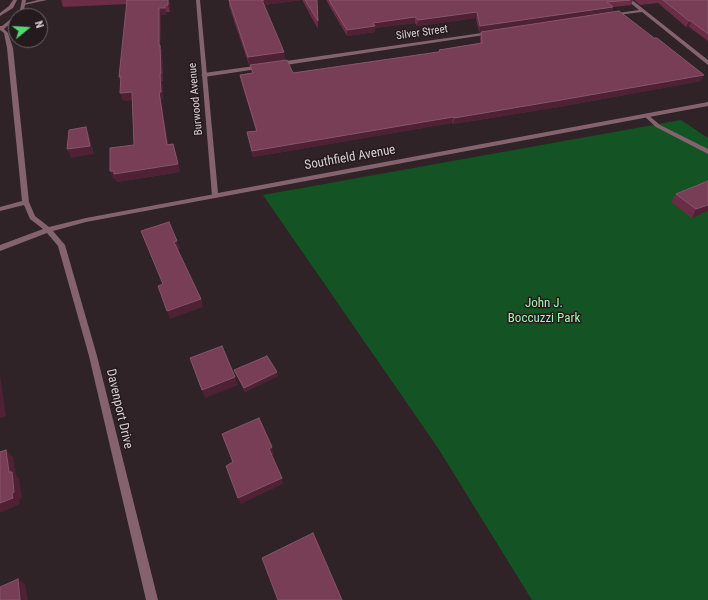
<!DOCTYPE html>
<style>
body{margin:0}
#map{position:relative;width:708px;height:600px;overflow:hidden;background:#2f2327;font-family:"Roboto Condensed",sans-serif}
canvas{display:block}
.north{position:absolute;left:8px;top:8px;width:40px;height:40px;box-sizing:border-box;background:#251a1e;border:1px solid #6d6366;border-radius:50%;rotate:72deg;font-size:11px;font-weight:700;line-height:16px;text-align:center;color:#d8d0d2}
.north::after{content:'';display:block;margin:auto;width:14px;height:18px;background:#56d671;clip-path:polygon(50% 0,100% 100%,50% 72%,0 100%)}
</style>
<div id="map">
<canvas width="708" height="600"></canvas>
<div class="north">N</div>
</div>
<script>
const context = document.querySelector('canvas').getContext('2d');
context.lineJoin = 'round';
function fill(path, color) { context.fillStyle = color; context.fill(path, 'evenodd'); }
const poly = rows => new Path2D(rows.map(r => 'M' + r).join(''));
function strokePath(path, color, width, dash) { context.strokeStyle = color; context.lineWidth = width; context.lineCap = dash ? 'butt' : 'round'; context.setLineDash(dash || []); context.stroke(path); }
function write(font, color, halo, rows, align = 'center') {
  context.font = font + ' "Roboto Condensed",sans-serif'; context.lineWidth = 3; context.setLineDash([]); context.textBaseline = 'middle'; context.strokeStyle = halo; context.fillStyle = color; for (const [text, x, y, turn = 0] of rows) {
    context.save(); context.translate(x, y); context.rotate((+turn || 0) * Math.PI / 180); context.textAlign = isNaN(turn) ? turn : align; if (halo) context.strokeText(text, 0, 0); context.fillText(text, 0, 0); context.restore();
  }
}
const green = poly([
 [681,120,708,138,708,600,532,600,438,448,263,195]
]);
const service = poly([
 [38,0,47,0,24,5,22,4,38,0],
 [647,114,660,125,708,149,708,154,656,127,644,116,647,114]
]);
const minor = poly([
 [13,0,17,0,13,8,0,16,0,13,9,6,13,0],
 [22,0,26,0,24,10,20,16,16,16,16,18,4,29,8,33,13,48,29,202,35,216,49,227,86,218,215,194,218,196,215,198,86,222,53,231,65,245,97,356,158,600,146,600,89,356,58,246,47,233,0,251,0,245,43,229,30,219,24,205,0,211,0,207,22,201,7,48,4,33,0,30,0,26,2,26,16,15,20,10,22,0],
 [627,0,632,0,708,60,708,65,642,12,609,16,609,14,611,14,639,10,627,0],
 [489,32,491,33,491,34,279,66,276,64,279,62,489,32],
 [262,65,265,67,264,68,204,77,201,75,204,73,262,65]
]);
const tertiary = poly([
 [196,0,200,0,218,193,708,102,708,106,215,198,212,196,196,0]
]);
const wall = poly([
 [61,0,169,0,170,12,166,12,166,15,161,15,160,45,162,52,163,81,162,81,163,99,161,100,168,145,175,151,180,172,117,182,116,179,113,179,134,145,132,100,123,101,121,83,119,77,127,4,63,7],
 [229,0,317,0,318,29,302,0,264,5,265,8,285,60,249,65,229,6],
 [326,0,633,0,631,5,613,7,612,12,701,81,559,107,453,124,452,123,253,157,247,132,256,131,241,81,240,75,252,73,250,65,293,73,439,52,439,50,480,43,480,38,481,32,559,20,479,32,476,18,417,26,415,23,375,28,375,32,347,36],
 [634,0,708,0,708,41,689,27,686,27,658,3,640,5],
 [676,194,708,211,692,218,671,202],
 [234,370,278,376,245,392]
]);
const shadedWall = poly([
 [168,0,169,0,170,12,168,5],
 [262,0,302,0,264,5,265,8],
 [165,5,166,15,161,15,160,45,162,52,163,81,161,74,159,45,159,8],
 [613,7,612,12,479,32,480,26],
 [477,12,476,18,417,26,418,20],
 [415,17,415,23,375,28,375,32,347,36,347,30,373,23],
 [689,21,691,21,689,27,686,27],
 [284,52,285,60,249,65,248,57],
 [160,74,162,81,163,99,161,100,169,152,167,145,159,92],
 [704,75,701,81,559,107,453,124,454,118],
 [132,92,134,100,123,101,120,93],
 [453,117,452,123,253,157,252,151],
 [86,127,89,135,94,154,71,158,67,149],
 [173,144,180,172,117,182,116,179,113,179,110,171,114,171],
 [708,205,708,211,692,218,696,209],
 [177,241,180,249,177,250,174,242],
 [201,299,203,307,170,319,167,311],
 [277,372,278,376,245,392,244,388],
 [0,375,6,416,0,418],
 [235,377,238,385,205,398,202,390],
 [272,447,274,454,271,456,269,449],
 [6,450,13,457,16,475,19,478,22,498,19,500,20,504,0,513,0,503,12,494],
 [282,478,283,484,241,504,238,498],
 [18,579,25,584,28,600,20,600]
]);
const building = poly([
 [127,0,168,0,168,5,165,5,165,8,159,8,159,45,160,45,161,74,160,74,161,92,159,92,167,145,173,144,178,164,114,174,114,171,110,171,110,148,134,145,132,92,120,93,121,76,119,77,127,0],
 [229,0,264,0,262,0,284,52,248,57,229,0],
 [305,0,317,0,318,21,305,0],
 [329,0,630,0,607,2,613,7,480,26,477,12,418,20,415,17,373,23,375,26,347,30,329,0],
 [663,0,708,0,708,34,691,21,689,21,663,0],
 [619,11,654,38,657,38,704,75,561,100,454,118,453,117,252,151,247,132,257,131,240,75,253,73,250,65,287,60,293,73,438,52,440,51,439,50,482,43,481,32,619,11],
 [86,127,90,146,67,149,69,130,86,127],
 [708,181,708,205,696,209,676,194,708,181],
 [169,222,177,241,174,242,201,299,167,311,158,286,163,284,141,231,169,222],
 [222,346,235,377,202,390,190,358,222,346],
 [267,356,277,372,244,388,234,370,267,356],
 [259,418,272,447,269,449,282,478,238,498,226,466,233,462,222,434,259,418],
 [6,450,9,472,12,472,14,492,12,494,13,498,0,503,0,452,6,450],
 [313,533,342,600,278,600,262,558,313,533],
 [18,579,20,600,0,600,0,587,18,579]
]);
const farStreetnames = [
 ["Silver Street",422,33,-8],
 ["Burwood Avenue",196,99,-95]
];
const streetNames = [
 ["Southfield Avenue",350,158,-10],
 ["Davenport Drive",119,409,77]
];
const parkNames = [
 ["John J.",544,304],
 ["Boccuzzi Park",544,319]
];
fill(green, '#145424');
fill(service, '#85636e');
fill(minor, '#85636e');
fill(tertiary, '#85636e');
fill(wall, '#6b2c46');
fill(shadedWall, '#4e2134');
fill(building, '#773e56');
strokePath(building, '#865569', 1);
write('11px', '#d8d0d2', '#251a1e', farStreetnames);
write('13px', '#d8d0d2', '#251a1e', streetNames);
write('13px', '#9ef4aa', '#251a1e', parkNames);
</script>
